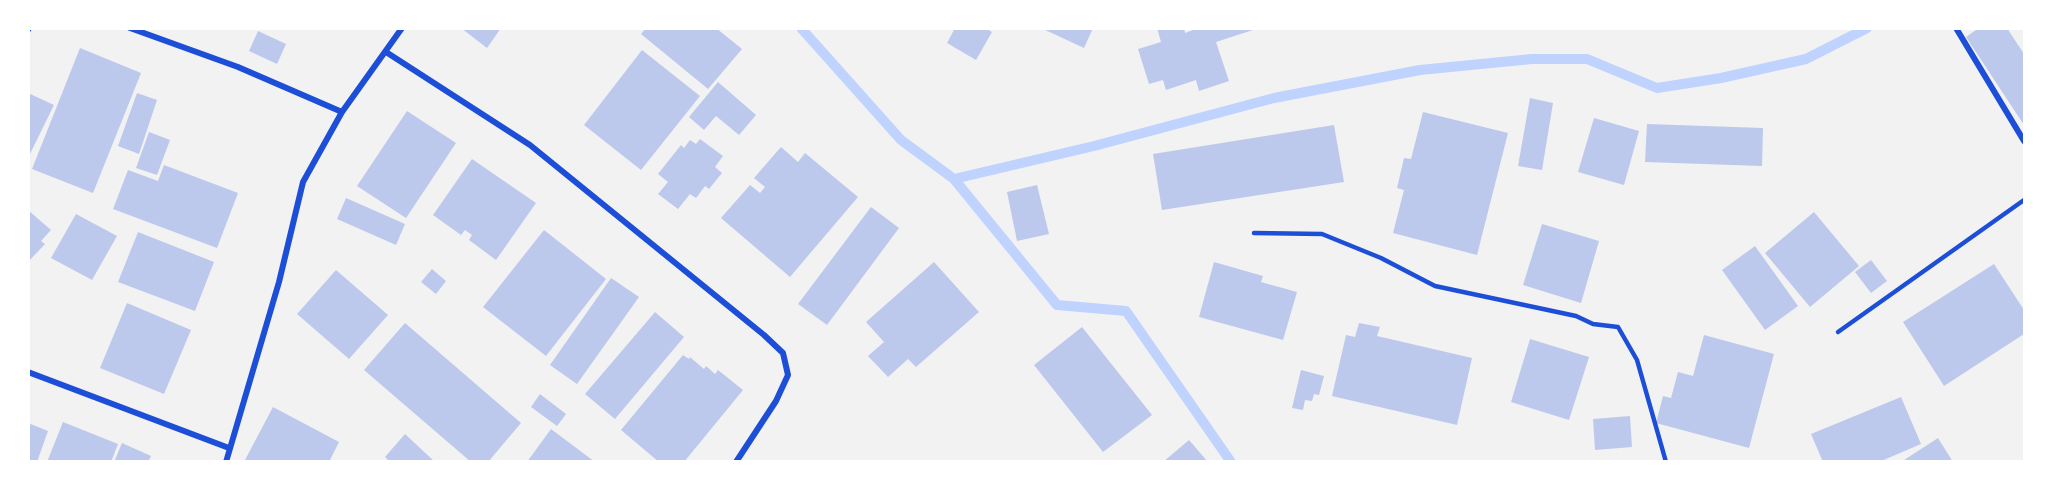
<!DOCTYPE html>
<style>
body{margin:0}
#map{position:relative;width:2053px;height:490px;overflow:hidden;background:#f2f2f2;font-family:"Alegreya Sans",sans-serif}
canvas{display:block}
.frame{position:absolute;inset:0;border:30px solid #fff;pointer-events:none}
</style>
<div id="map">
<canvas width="2053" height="490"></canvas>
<div class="frame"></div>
</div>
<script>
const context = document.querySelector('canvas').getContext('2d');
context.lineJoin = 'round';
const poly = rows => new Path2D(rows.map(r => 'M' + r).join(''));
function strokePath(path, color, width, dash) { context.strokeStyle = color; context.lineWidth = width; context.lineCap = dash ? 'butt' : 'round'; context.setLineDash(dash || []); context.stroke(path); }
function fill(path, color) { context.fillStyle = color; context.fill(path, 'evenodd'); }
const stream = poly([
 [801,28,901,140,954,179,1057,305,1126,311,1231,462],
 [954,179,1094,146,1274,98,1420,70,1532,59,1587,59,1657,88,1721,78,1806,59,1867,28]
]);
const building = poly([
 [461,28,501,28,487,48],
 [646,28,716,28,742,49,708,89,641,34],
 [955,28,985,28,992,32,976,60,947,43],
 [1041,28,1093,28,1084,48],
 [1157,28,1184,28,1185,33,1198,28,1256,29,1216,42,1229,81,1199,91,1196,80,1166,90,1163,80,1149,84,1138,49,1161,42],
 [1979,28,2007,28,2024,54,2024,125,1966,37],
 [258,31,286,44,277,64,249,51],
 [80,48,141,73,93,193,32,169],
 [642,50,700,96,641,170,584,125],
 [718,82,756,115,739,135,716,116,704,130,689,117],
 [28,93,54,105,28,158],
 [137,93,157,100,139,154,118,146],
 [1530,98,1553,103,1542,170,1518,166],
 [407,111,456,143,406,218,357,186],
 [1423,112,1508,133,1477,255,1393,233,1404,190,1397,188,1404,158,1411,159],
 [1594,118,1639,131,1624,185,1578,172],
 [1647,124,1763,128,1762,166,1645,162],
 [1334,125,1344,182,1162,210,1153,154],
 [149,132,170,140,157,175,136,168],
 [700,139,723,156,715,167,722,173,709,189,705,186,696,198,690,194,678,209,658,194,668,182,658,174,681,145,684,148,690,140,696,144],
 [781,147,798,162,805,153,858,197,790,277,721,218,750,185,760,193,765,187,754,178],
 [472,159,536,203,496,260,469,240,472,235,465,230,461,235,433,215],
 [164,165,238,193,217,248,113,209,128,170,158,181],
 [1037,185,1049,234,1017,241,1007,192],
 [346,198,405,224,396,245,337,219],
 [871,207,899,228,827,325,798,304],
 [28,210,51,230,41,241,45,244,28,262],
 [1814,212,1859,266,1810,307,1765,253],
 [76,214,117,236,92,280,51,258],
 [1542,224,1599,241,1581,303,1523,285],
 [544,230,606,279,546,356,483,307],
 [138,232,214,262,195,311,118,282],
 [1755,246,1798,306,1765,330,1722,270],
 [1871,260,1887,281,1871,293,1855,272],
 [934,262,979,312,916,367,908,359,888,377,868,356,884,342,866,322],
 [1214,262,1263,276,1261,282,1297,292,1283,340,1199,317],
 [1994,264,2024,310,2024,334,1944,386,1903,322],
 [432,269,446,281,436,294,421,282],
 [336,270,388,315,349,359,297,314],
 [611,278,639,297,577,384,550,365],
 [127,303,191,330,164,394,100,368],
 [655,312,684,337,615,419,585,394],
 [405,323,521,423,488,462,471,462,364,370],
 [1359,323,1380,327,1377,336,1472,358,1457,425,1332,396,1346,335,1355,337],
 [1082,327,1152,415,1103,452,1034,365],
 [1704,335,1774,354,1749,448,1656,423,1663,396,1671,398,1678,372,1693,376],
 [1530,339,1589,357,1569,420,1511,402],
 [683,355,689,359,690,357,704,369,706,366,715,374,718,370,743,390,684,462,659,462,621,430],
 [1301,370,1324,376,1319,395,1314,394,1312,401,1305,400,1303,410,1292,408],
 [540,394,566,414,557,426,531,407],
 [1901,397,1921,444,1879,462,1823,462,1811,434],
 [273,407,339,442,329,462,245,460],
 [1630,416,1632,447,1595,450,1593,419],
 [63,422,118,444,111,462,47,462],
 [28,423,48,431,37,462,28,462],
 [551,429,595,462,527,462],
 [405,434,435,462,390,462,385,457],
 [1938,438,1953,462,1901,462],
 [1189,440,1208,462,1163,462],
 [122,443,151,456,148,462,114,462]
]);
const service = poly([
 [1254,233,1322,234,1381,258,1435,286,1576,316,1593,324,1618,327,1637,360,1666,462],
 [1838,332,2024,200]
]);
const minor = poly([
 [130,28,238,67,342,112],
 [1956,28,2024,141],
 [28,30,29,28],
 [386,52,530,145,764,335,783,353,788,375,776,401,736,462],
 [28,372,229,448],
 [226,462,279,282,303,182,342,112,402,28]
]);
strokePath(stream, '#bfd3fe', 10);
fill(building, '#bdc9ec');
strokePath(service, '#1d4ed8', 4.5);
strokePath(minor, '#1d4ed8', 6);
</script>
